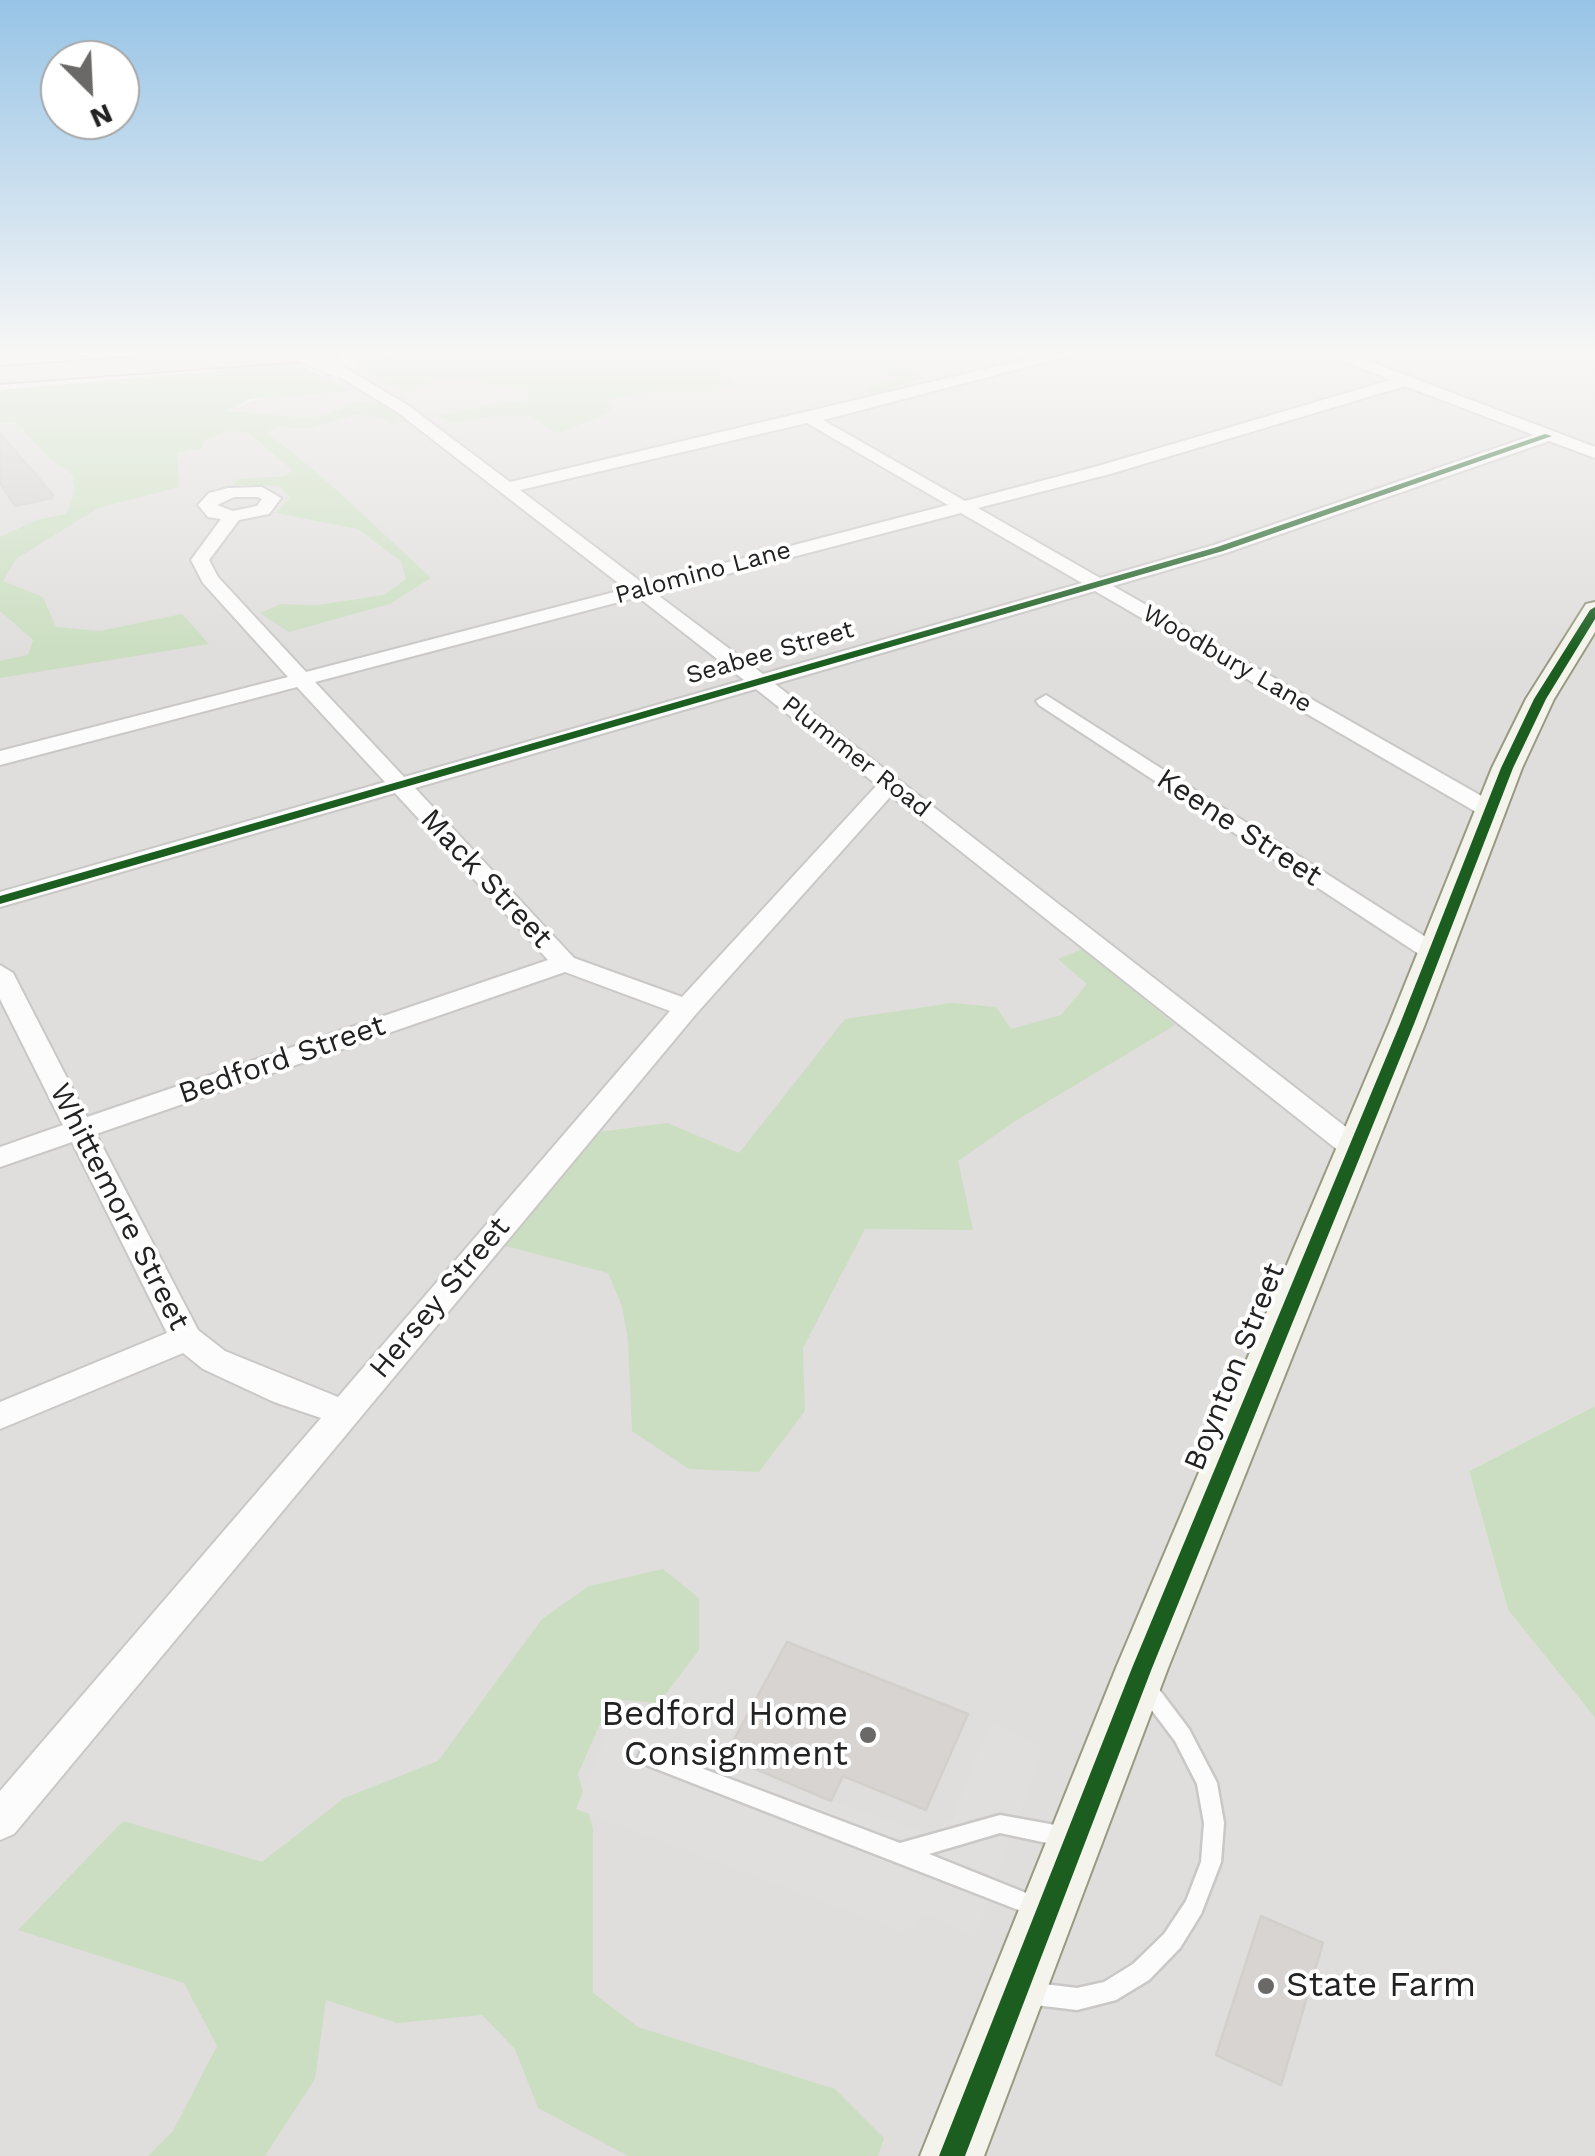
<!DOCTYPE html>
<style>
body{margin:0}
#map{position:relative;width:1595px;height:2156px;overflow:hidden;background:#f0eeeb;font-family:"Work Sans",sans-serif}
canvas{display:block}
.north{position:absolute;left:40px;top:40px;width:100px;height:100px;box-sizing:border-box;background:#fff;border:2px solid #a7a7a7;border-radius:50%;rotate:156deg;font-size:28px;font-weight:700;line-height:40px;text-align:center;color:#222}
.north::after{content:'';display:block;margin:auto;width:35px;height:45px;background:#6a6968;clip-path:polygon(50% 0,100% 100%,50% 72%,0 100%)}
</style>
<div id="map">
<canvas width="1595" height="2156"></canvas>
<div class="north">N</div>
</div>
<script>
const context = document.querySelector('canvas').getContext('2d');
context.lineJoin = 'round';
function fill(path, color) { context.fillStyle = color; context.fill(path, 'evenodd'); }
const poly = rows => new Path2D(rows.map(r => 'M' + r).join(''));
function strokePath(path, color, width, dash) { context.strokeStyle = color; context.lineWidth = width; context.lineCap = dash ? 'butt' : 'round'; context.setLineDash(dash || []); context.stroke(path); }
function write(font, color, halo, rows, align = 'center') {
  context.font = font + ' "Work Sans",sans-serif'; context.lineWidth = 8; context.setLineDash([]); context.textBaseline = 'middle'; context.strokeStyle = halo; context.fillStyle = color; for (const [text, x, y, turn = 0] of rows) {
    context.save(); context.translate(x, y); context.rotate((+turn || 0) * Math.PI / 180); context.textAlign = isNaN(turn) ? turn : align; if (halo) context.strokeText(text, 0, 0); context.fillText(text, 0, 0); context.restore();
  }
}
const residential = poly([
 [528,351,1595,351,1595,1406,1469,1471,1508,1610,1595,1718,1595,2156,0,2156,0,424,226,411,337,369]
]);
const forest = poly([
 [439,351,773,351,738,360,721,374,735,384,710,392,661,391,606,399,612,412,557,434,530,416,484,417,453,423,437,416,505,402,525,402,529,395,524,389,499,388,472,380,439,380,409,392,391,386,349,361],
 [859,351,892,351,900,363,923,378,872,395,867,387,896,378,851,362,869,361],
 [298,363,351,391,250,399,228,411,307,418,327,415,353,403,378,403,406,422,392,424,380,417,355,415,308,428,280,427,267,432,328,482,431,578,390,604,289,632,260,613,281,604,317,605,384,595,406,579,401,561,358,529,276,513,290,498,279,486,233,485,239,479,284,476,293,471,249,433,229,431,205,440,201,449,177,452,179,487,98,508,16,559,3,581,43,597,56,627,100,631,182,614,209,644,0,678,0,661,28,655,33,640,0,611,0,537,37,520,66,514,75,492,72,474,50,459,16,422,0,424,0,390],
 [1085,948,1175,1025,1017,1120,958,1161,973,1230,865,1229,803,1348,805,1411,759,1472,689,1469,632,1431,628,1340,622,1306,608,1273,502,1245,599,1132,667,1123,739,1153,845,1019,952,1003,996,1007,1011,1029,1061,1015,1087,984,1058,959],
 [1595,1406,1595,1718,1508,1610,1469,1471],
 [663,1569,699,1598,699,1650,659,1703,611,1699,578,1774,593,1829,593,1993,638,2027,835,2089,884,2138,878,2156,628,2156,538,2108,515,2049,482,2015,397,2023,326,2000,315,2079,265,2156,148,2156,173,2131,217,2046,184,1983,18,1930,123,1821,262,1862,344,1798,438,1761,542,1619,589,1586]
]);
const parking = poly([
 [991,1723,1043,1748,974,1939,924,1914,904,1932,576,1809,610,1725,929,1834,953,1818]
]);
const building = poly([
 [0,433,53,495,50,496,52,498,15,506,0,483,0,433],
 [787,1642,968,1714,926,1810,843,1776,831,1801,725,1756,787,1642],
 [1261,1916,1323,1943,1281,2085,1216,2055,1261,1916]
]);
const lane = poly([
 [1145,1678,1152,1680,1189,1729,1217,1783,1224,1823,1221,1862,1201,1914,1180,1948,1149,1980,1116,2000,1077,2010,1027,2004,1019,2001,1016,1993,1019,1985,1027,1982,1077,1988,1104,1982,1133,1964,1164,1934,1186,1901,1201,1862,1204,1823,1197,1784,1175,1741,1138,1692,1135,1686,1138,1680,1145,1678],
 [648,1748,900,1843,1000,1815,1066,1827,1073,1830,1076,1837,1073,1844,1066,1847,1000,1833,929,1854,1046,1901,1050,1908,1046,1915,1039,1918,641,1763,638,1757,641,1751,648,1748]
]);
const street = poly([
 [1062,351,1088,351,823,420,965,501,1098,466,1391,380,1321,351,1342,351,1595,447,1595,458,1549,441,1226,553,1113,586,1499,806,1502,811,1499,816,1483,816,1095,591,775,684,1364,1141,1368,1148,1364,1155,1344,1155,891,796,696,1014,14,1834,0,1840,0,1791,321,1418,274,1402,203,1369,183,1353,0,1429,0,1402,167,1333,72,1142,0,1167,0,1147,63,1125,0,999,0,965,13,973,87,1117,548,960,395,793,0,907,0,892,385,782,297,687,0,765,0,751,288,677,203,583,191,560,221,519,208,517,198,505,209,493,228,488,262,487,281,498,269,514,239,520,209,560,218,577,306,672,626,589,397,412,332,372,332,366,342,366,409,406,510,482,1062,351],
 [1405,386,1534,435,1214,545,1100,578,978,508,1110,474,1405,386],
 [807,423,948,505,644,584,520,490,807,423],
 [234,497,258,497,262,499,257,506,233,511,217,505,234,497],
 [961,513,1082,583,763,674,655,593,961,513],
 [638,597,744,680,404,777,315,682,638,597],
 [756,689,877,785,682,997,574,958,415,788,756,689],
 [565,972,670,1011,338,1397,225,1351,198,1330,96,1134,565,972],
 [1046,695,1443,948,1447,953,1434,961,1425,958,1039,705,1036,701,1046,695]
]);
const secondary = poly([
 [1595,602,1595,632,1554,699,1522,768,1425,1024,1168,1668,984,2156,920,2156,1116,1668,1389,1024,1492,768,1526,699,1586,604,1595,602]
]);
const highway = poly([
 [221,351,346,351,334,359,0,383,0,367,221,351]
]);
const streetBridge = poly([
 [296,351,337,369]
]);
const cycleway = poly([
 [1545,434,1552,436,1223,551,0,904,0,896,1217,547,1545,434],
 [1595,607,1595,619,1546,699,1513,768,1414,1024,1152,1668,965,2156,939,2156,1132,1668,1400,1024,1501,768,1534,699,1590,610,1595,607]
]);
const markers = [
 [868,1735,10,"#6a6968"],
 [1266,1986,10,"#6a6968"]
];
const farStreetnames = [
 ["Palomino Lane",703,573,-15],
 ["Seabee Street",770,653,-16],
 ["Woodbury Lane",1227,659,30],
 ["Plummer Road",856,757,38]
];
const streetNames = [
 ["Keene Street",1239,828,33],
 ["Mack Street",486,879,47],
 ["Bedford Street",282,1060,-19],
 ["Whittemore Street",119,1207,63],
 ["Hersey Street",440,1298,-50],
 ["Boynton Street",1235,1367,-68]
];
const nearPoinames = [
 ["Bedford Home",848,1715],
 ["Consignment",848,1755],
 ["State Farm",1286,1986,"left"]
];
fill(residential, '#dfdedc');
fill(forest, '#cbdec1');
fill(parking, '#e0dfde');
fill(building, '#d7d4d2');
strokePath(building, '#d3d0cc', 2.5);
strokePath(lane, '#c9c8c7', 5);
strokePath(street, '#c9c8c7', 4);
strokePath(secondary, '#999a82', 4);
strokePath(highway, '#c5a2ac', 4);
fill(lane, '#fdfcfc');
fill(street, '#fdfcfc');
fill(secondary, '#f4f4ed');
fill(highway, '#ece0e2');
strokePath(streetBridge, '#c9c8c7', 19, []);
strokePath(streetBridge, '#fdfcfc', 16);
fill(cycleway, '#1b5e20');
const sky = context.createLinearGradient(0, 0, 0, 653);
sky.addColorStop(0, '#97c4e6');
sky.addColorStop(0.54, '#f8f7f6');
sky.addColorStop(1, '#f8f7f600');
context.fillStyle = sky;
context.fillRect(0, 0, 1595, 653);
for (const [x, y, r, color] of markers) { const dot = new Path2D(); dot.arc(x, y, r, 0, 2 * Math.PI); context.fillStyle = color; context.fill(dot); strokePath(dot, '#fff', 4); }
write('25px', '#222', '#fff', farStreetnames);
write('30px', '#222', '#fff', streetNames);
write('35px', '#222', '#fff', nearPoinames, 'right');
</script>
